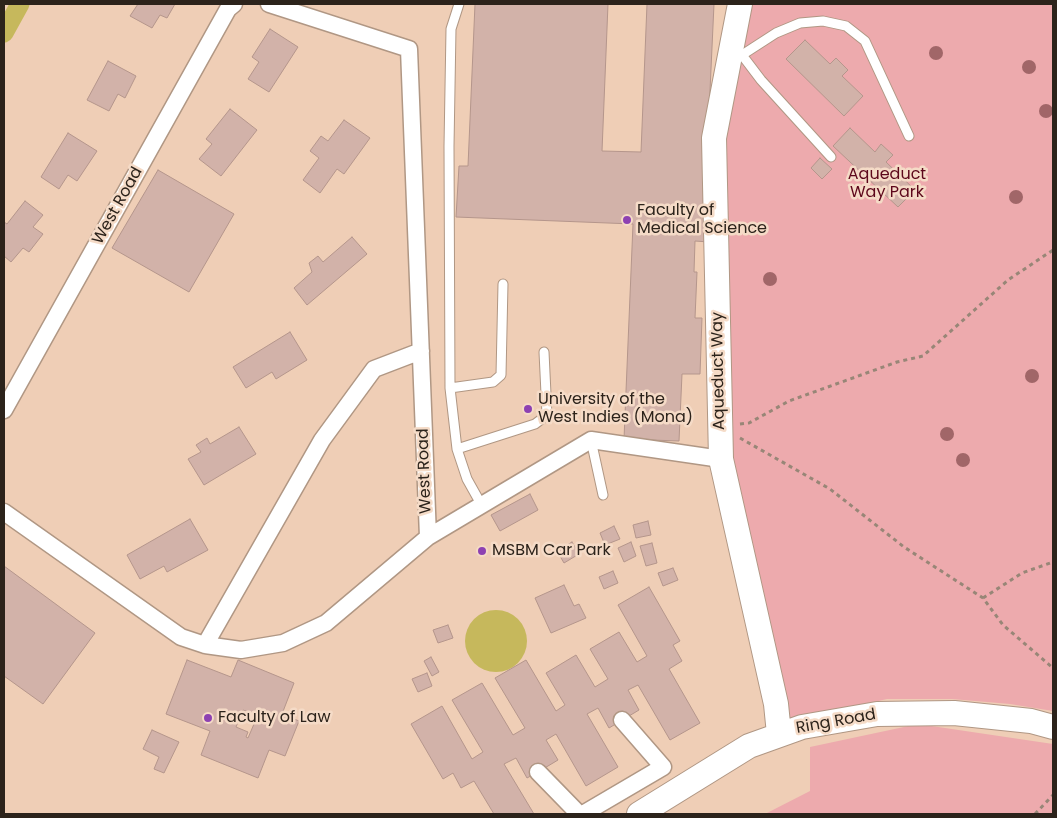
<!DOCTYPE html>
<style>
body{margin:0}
#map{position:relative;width:1057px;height:818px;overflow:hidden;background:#f5dbc7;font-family:Poppins,sans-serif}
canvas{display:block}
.frame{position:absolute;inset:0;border:5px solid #2c231b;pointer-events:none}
</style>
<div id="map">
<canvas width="1057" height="818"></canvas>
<div class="frame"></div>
</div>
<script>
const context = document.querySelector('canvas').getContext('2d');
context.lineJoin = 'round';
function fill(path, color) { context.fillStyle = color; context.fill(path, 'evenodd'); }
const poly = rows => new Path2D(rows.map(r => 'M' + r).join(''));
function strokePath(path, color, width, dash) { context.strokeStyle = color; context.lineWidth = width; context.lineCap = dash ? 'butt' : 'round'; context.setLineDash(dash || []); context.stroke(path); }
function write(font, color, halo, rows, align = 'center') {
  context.font = font + ' Poppins,sans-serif'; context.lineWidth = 5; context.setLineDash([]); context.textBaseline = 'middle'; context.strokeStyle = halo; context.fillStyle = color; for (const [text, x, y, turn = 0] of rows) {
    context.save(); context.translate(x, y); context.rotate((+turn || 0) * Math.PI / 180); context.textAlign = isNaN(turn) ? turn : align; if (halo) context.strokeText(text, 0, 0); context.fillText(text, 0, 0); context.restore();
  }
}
const built = poly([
 [4,4,1053,4,1053,814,4,814]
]);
const green = poly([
 [745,4,1053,4,1053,711,1010,704,952,699,887,699,785,723,727,439,720,137],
 [918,724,1053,744,1053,814,765,814,810,791,810,747]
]);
const water = poly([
 '465 641a31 31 0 1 1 62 0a31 31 0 1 1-62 0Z'
]);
const canal = poly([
 [4,33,20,4]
]);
const building = poly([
 [138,4,175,4,167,18,160,15,152,28,130,16,138,4],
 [475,4,608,4,602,151,641,152,647,4,714,4,706,177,709,242,695,241,694,272,697,272,695,318,702,318,700,374,682,374,679,441,624,439,633,224,456,217,459,166,468,166,475,4],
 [270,29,298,47,269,92,248,79,259,62,252,57,270,29],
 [805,40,830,64,836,58,848,70,842,76,863,96,844,116,786,59,805,40],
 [108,61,136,76,125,98,118,94,109,111,87,100,108,61],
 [230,109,257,130,221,176,199,159,212,144,206,139,230,109],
 [344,120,370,138,344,174,337,169,320,193,303,180,319,158,310,151,321,136,328,141,344,120],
 [850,128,875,152,881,144,893,155,886,162,915,190,898,207,833,146,850,128],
 [68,133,97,151,77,181,68,175,59,189,41,177,68,133],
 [820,158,832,169,822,179,811,168,820,158],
 [158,170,234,214,189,292,112,248,158,170],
 [25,201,43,215,33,227,43,234,29,252,23,248,11,262,4,256,4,222,7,224,25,201],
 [352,237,367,254,307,305,294,288,312,272,309,263,318,256,323,262,352,237],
 [290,332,307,360,276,379,272,372,246,388,233,367,290,332],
 [239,427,256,454,204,485,188,459,201,452,196,445,207,438,210,444,239,427],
 [530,494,538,510,500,531,491,515,530,494],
 [190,519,208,550,167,572,164,566,140,579,127,555,190,519],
 [648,521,651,535,636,538,633,525,648,521],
 [614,526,620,539,605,545,600,533,614,526],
 [572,542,579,554,564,563,557,551,572,542],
 [631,542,636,556,624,562,618,548,631,542],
 [652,543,657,563,646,566,640,546,652,543],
 [4,566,95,633,43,704,4,676,4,566],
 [673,568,678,580,663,586,658,573,673,568],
 [613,571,618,583,604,589,599,577,613,571],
 [564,585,574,606,579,604,586,618,551,633,535,598,564,585],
 [649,587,680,641,673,645,682,661,669,669,700,723,670,740,638,685,628,690,639,710,609,728,598,708,587,714,618,767,586,786,556,734,546,740,558,760,538,772,527,778,516,758,504,764,534,814,494,814,474,781,461,788,453,773,443,779,411,724,442,706,472,759,483,752,452,700,482,683,513,735,525,728,495,678,526,660,556,711,565,705,546,673,576,655,595,687,608,679,590,649,619,632,637,662,647,656,618,605,649,587],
 [448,625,453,638,438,643,433,630,448,625],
 [431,657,439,672,432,676,424,661,431,657],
 [187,660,231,677,238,660,294,683,282,714,299,721,285,756,269,750,258,778,201,755,210,731,166,714,187,660],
 [256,709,260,710,248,738,246,737,248,732,236,727,243,710,254,714,256,709],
 [427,673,432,686,418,692,412,679,427,673],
 [152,730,179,742,164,773,154,769,159,757,143,749,152,730]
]);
const path = poly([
 [740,424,749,423,789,401,897,362,923,356,1008,280,1053,250],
 [740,438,830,489,904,547,983,598,1003,625,1053,668],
 [983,598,1022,573,1053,562],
 [1035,814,1053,795]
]);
const lane = poly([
 [459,4,451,29,449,146,450,388,457,449,467,479,481,504],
 [735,48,742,55,776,33,800,23,823,21,846,26,865,41,909,136],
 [742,55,761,80,831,157],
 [450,388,493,382,501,375,503,284],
 [591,440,603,495],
 [457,449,535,424,547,415,544,352]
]);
const street = poly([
 [269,4,409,49,428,537],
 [4,410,228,9,234,4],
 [4,512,181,637,205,645,241,650,283,643,326,623,428,537,591,440,721,459],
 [205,645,322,440,374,369,421,351],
 [538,772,579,814],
 [583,814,663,767,622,720]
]);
const secondary = poly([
 [740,4,714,138,721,459,776,704,779,734],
 [639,814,749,746,802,727,877,714,954,713,1031,721,1053,727]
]);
const trees = [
 [936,53],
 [1029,67],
 [1046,111],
 [1016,197],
 [770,279],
 [1032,376],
 [947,434],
 [963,460]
];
const markers = [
 [627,220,5,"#8d41b2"],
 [528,409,5,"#8d41b2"],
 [482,551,5,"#8d41b2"],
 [208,718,5,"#8d41b2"]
];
const parkNames = [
 ["Aqueduct",887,175],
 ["Way Park",887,193]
];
const streetNames = [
 ["West Road",118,206,-61],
 ["Aqueduct Way",719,371,-91],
 ["West Road",425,471,-92],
 ["Ring Road",836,722,-10]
];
const poiNames = [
 ["Faculty of",637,211],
 ["Medical Science",637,229],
 ["University of the",538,400],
 ["West Indies (Mona)",538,418],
 ["MSBM Car Park",492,551],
 ["Faculty of Law",218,718]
];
fill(built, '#efceb6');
fill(green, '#edaaad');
fill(water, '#c6b85c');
strokePath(canal, '#c6b85c', 19);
fill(building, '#d2b2a9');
strokePath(building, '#b5968c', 1);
strokePath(lane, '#b09784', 11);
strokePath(street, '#b09784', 19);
strokePath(secondary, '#b09784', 26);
strokePath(path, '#988677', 3, [4, 4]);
strokePath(lane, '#fff', 9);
strokePath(street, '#fff', 16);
strokePath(secondary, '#fff', 24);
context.fillStyle = '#a16668';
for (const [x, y] of trees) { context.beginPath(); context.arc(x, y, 7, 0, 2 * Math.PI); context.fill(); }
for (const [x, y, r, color] of markers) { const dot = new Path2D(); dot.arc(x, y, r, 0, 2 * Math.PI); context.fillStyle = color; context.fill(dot); strokePath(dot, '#f5dbc7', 2); }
write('16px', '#5d071b', '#f5dbc7', parkNames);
write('16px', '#2c231b', '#f5dbc7', streetNames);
write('16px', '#2c231b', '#f5dbc7', poiNames, 'left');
</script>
